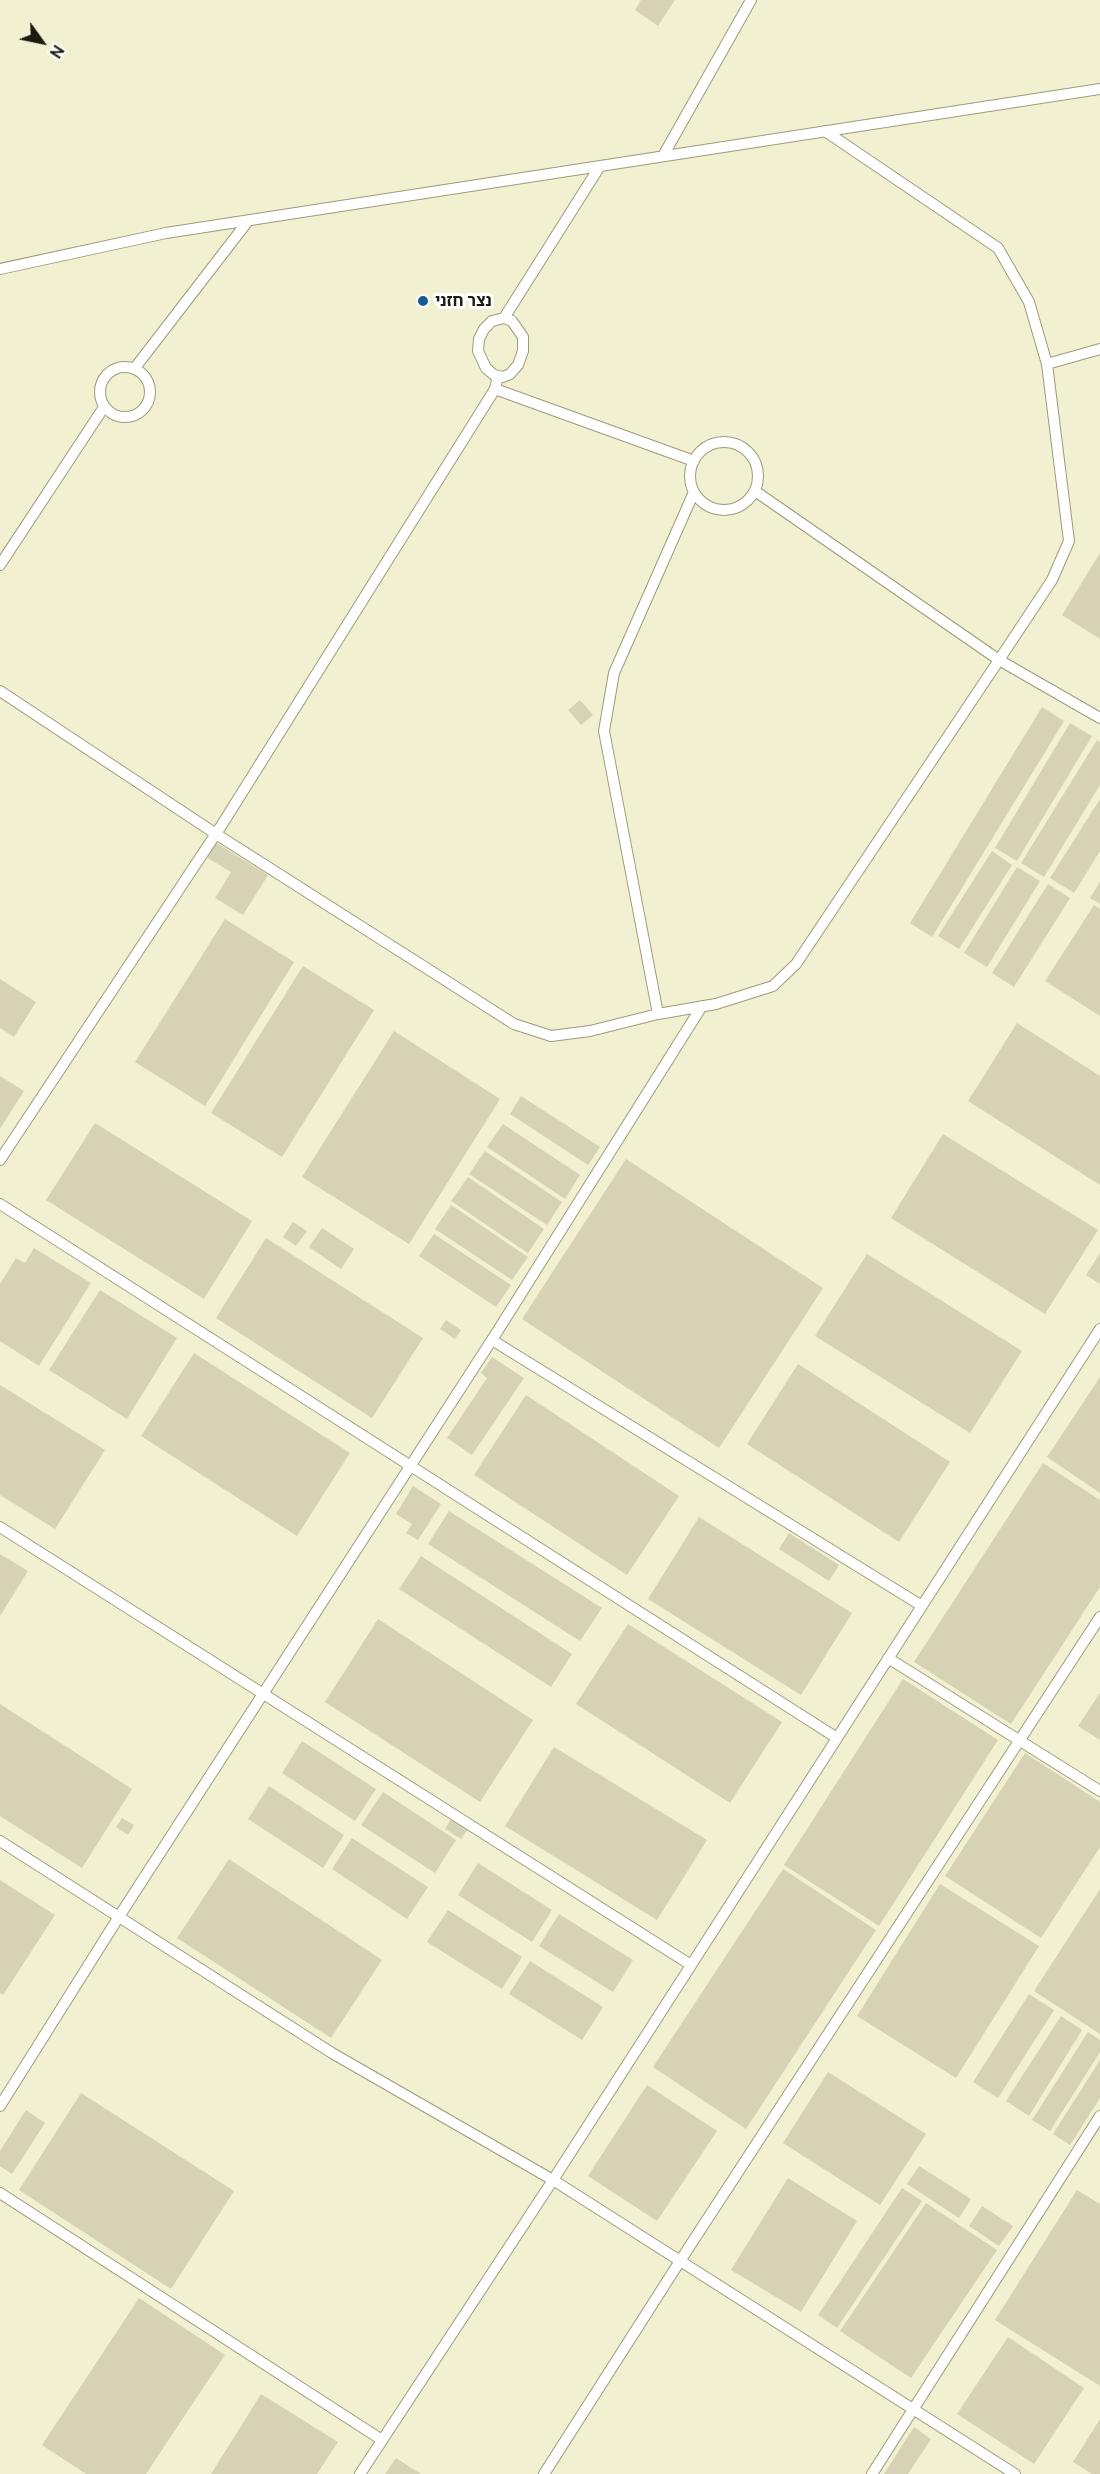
<!DOCTYPE html>
<meta charset="utf-8">
<style>
body{margin:0}
#map{position:relative;width:1100px;height:2474px;overflow:hidden;background:#f1f0d0;font-family:Ubuntu,sans-serif}
canvas{display:block}
.north{position:absolute;left:12px;top:12px;width:60px;height:60px;-webkit-text-stroke:4px #fff;paint-order:stroke;rotate:123deg;font-size:16px;font-weight:700;line-height:24px;text-align:center;color:#1b1a0e}
.north::after{content:'';display:block;margin:auto;width:21px;height:27px;background:#1b1a0e;clip-path:polygon(50% 0,100% 100%,50% 72%,0 100%)}
</style>
<div id="map">
<canvas width="1100" height="2474"></canvas>
<div class="north">N</div>
</div>
<script>
const context = document.querySelector('canvas').getContext('2d');
context.lineJoin = 'round';
function fill(path, color) { context.fillStyle = color; context.fill(path, 'evenodd'); }
const poly = rows => new Path2D(rows.map(r => 'M' + r).join(''));
function strokePath(path, color, width, dash) { context.strokeStyle = color; context.lineWidth = width; context.lineCap = dash ? 'butt' : 'round'; context.setLineDash(dash || []); context.stroke(path); }
function write(font, color, halo, rows, align = 'center') {
  context.font = font + ' Ubuntu,"Noto Sans Hebrew",sans-serif'; context.lineWidth = 6; context.setLineDash([]); context.textBaseline = 'middle'; context.strokeStyle = halo; context.fillStyle = color; for (const [text, x, y, turn = 0] of rows) {
    context.save(); context.translate(x, y); context.rotate((+turn || 0) * Math.PI / 180); context.textAlign = isNaN(turn) ? turn : align; if (halo) context.strokeText(text, 0, 0); context.fillText(text, 0, 0); context.restore();
  }
}
const building = poly([
 [641,0,675,0,658,26,635,10],
 [1100,553,1100,639,1062,615],
 [580,700,593,715,581,725,568,710],
 [1042,707,1064,721,932,937,910,923],
 [1070,723,1092,736,1017,861,995,848],
 [1097,740,1100,742,1100,785,1044,877,1021,863],
 [1100,799,1100,851,1074,893,1050,878],
 [215,842,268,875,243,915,215,898,231,872,206,857],
 [992,851,1012,865,959,949,938,936],
 [1017,867,1040,881,987,967,964,953],
 [1100,882,1100,904,1090,898],
 [1048,884,1070,898,1014,987,992,973],
 [1094,905,1100,909,1100,1016,1045,981],
 [225,919,294,962,205,1106,135,1062],
 [303,966,374,1010,282,1157,211,1113],
 [0,979,36,1002,14,1037,0,1028],
 [1017,1023,1100,1076,1100,1185,968,1101],
 [394,1031,500,1099,409,1244,302,1177],
 [0,1076,24,1091,0,1129],
 [521,1096,600,1147,588,1165,510,1114],
 [95,1123,252,1221,204,1299,46,1200],
 [503,1124,580,1175,565,1199,487,1147],
 [943,1134,1098,1230,1045,1314,891,1218],
 [485,1151,562,1202,547,1225,469,1174],
 [626,1159,823,1288,719,1448,522,1319],
 [468,1177,544,1229,528,1253,451,1201],
 [451,1205,528,1257,512,1280,435,1229],
 [293,1222,307,1231,296,1246,283,1237],
 [322,1228,354,1249,341,1269,309,1247],
 [434,1234,511,1285,496,1307,419,1256],
 [266,1238,423,1338,372,1418,216,1318],
 [34,1248,91,1283,39,1366,0,1341,0,1284,16,1258,25,1263],
 [1100,1253,1100,1284,1086,1275],
 [867,1254,1022,1351,970,1433,815,1336],
 [100,1290,177,1338,127,1419,49,1370],
 [446,1320,461,1330,455,1339,440,1329],
 [194,1353,350,1453,297,1536,141,1436],
 [492,1357,524,1378,472,1455,447,1438,487,1378,481,1373],
 [798,1364,950,1462,899,1542,747,1444],
 [1100,1377,1100,1493,1047,1457],
 [0,1385,105,1450,55,1529,0,1495],
 [526,1395,679,1496,627,1575,474,1475],
 [1043,1463,1100,1500,1100,1587,1011,1724,914,1662],
 [413,1486,441,1504,418,1540,406,1533,412,1524,396,1514],
 [449,1511,602,1608,580,1641,428,1544],
 [699,1517,852,1613,801,1695,648,1599],
 [789,1533,839,1565,829,1581,779,1549],
 [0,1554,28,1571,0,1616],
 [421,1556,572,1654,551,1687,399,1589],
 [378,1619,533,1720,480,1802,325,1702],
 [628,1624,782,1722,730,1803,576,1704],
 [903,1679,998,1740,879,1926,784,1865],
 [1100,1693,1100,1740,1078,1726],
 [0,1704,132,1789,82,1868,0,1816],
 [302,1741,376,1789,355,1821,282,1773],
 [554,1747,707,1840,657,1920,505,1826],
 [1025,1753,1100,1802,1100,1847,1041,1938,945,1876],
 [269,1786,344,1835,323,1868,248,1819],
 [383,1792,456,1840,435,1873,361,1825],
 [122,1818,134,1825,128,1835,116,1827],
 [451,1819,468,1829,461,1839,445,1829],
 [352,1838,428,1887,407,1919,332,1869],
 [229,1859,382,1960,331,2038,177,1938],
 [478,1863,552,1910,532,1942,458,1895],
 [783,1869,876,1930,746,2129,653,2067],
 [0,1880,55,1915,3,1995,0,1993],
 [940,1884,1039,1946,956,2078,857,2016],
 [1100,1889,1100,2034,1034,1991],
 [448,1910,522,1957,502,1989,427,1942],
 [559,1914,633,1960,613,1992,539,1946],
 [530,1961,603,2007,582,2040,509,1994],
 [1029,1994,1054,2010,998,2098,973,2082],
 [1061,2016,1082,2030,1029,2116,1006,2101],
 [1088,2032,1100,2040,1100,2052,1050,2131,1032,2120],
 [1100,2060,1100,2098,1070,2145,1053,2134],
 [828,2072,926,2134,880,2205,783,2143],
 [647,2085,717,2131,657,2221,588,2176],
 [81,2093,234,2191,171,2289,19,2190],
 [26,2110,45,2123,12,2174,0,2166,0,2151],
 [919,2166,971,2199,959,2218,907,2184],
 [788,2178,857,2221,801,2312,731,2270],
 [902,2188,922,2201,837,2328,818,2315],
 [1077,2190,1100,2204,1100,2386,995,2320],
 [926,2203,997,2250,911,2378,840,2331],
 [982,2206,1013,2226,999,2246,969,2226],
 [139,2298,225,2355,146,2474,86,2474,42,2445],
 [1008,2337,1084,2388,1034,2464,957,2414],
 [261,2394,338,2442,317,2474,211,2474],
 [1100,2419,1100,2474,1092,2474,1073,2462],
 [914,2427,931,2439,908,2474,884,2474],
 [396,2458,421,2474,385,2474]
]);
const lane = poly([
 [663,156,751,0],
 [0,269,166,233,1100,89],
 [504,318,600,166],
 [504,318,512,321,523,337,523,351,518,365,510,374,503,377,494,375,486,368,478,351,479,339,484,329,492,321,504,318],
 [1047,364,1100,349],
 '100 392a25 25 0 1 1 50 0a25 25 0 1 1-50 0Z',
 [134,369,248,221],
 [495,389,694,461],
 '690 476a34 34 0 1 1 68 0a34 34 0 1 1-68 0Z',
 [755,491,999,660,1100,718],
 [0,565,104,407],
 [0,691,216,834,514,1024,551,1036,590,1031,658,1014,716,1004,773,986,796,964,999,660,1052,580,1069,541,1047,364,1029,302,998,248,825,131],
 [658,1014,604,731,614,673,694,492],
 [0,1160,223,823,495,389,498,376],
 [0,1204,837,1738],
 [492,1340,922,1606],
 [0,1527,691,1965],
 [888,1658,1100,1791],
 [0,1841,332,2053,553,2180,1015,2474],
 [0,2106,120,1915,497,1332,702,1006],
 [0,2193,382,2440],
 [360,2474,553,2180,1100,1329],
 [544,2474,680,2261,1100,1617],
 [872,2474,1100,2116]
]);
const markers = [
 [423,301,6,"#185b90"]
];
const poiNames = [
 ["נצר חזני",435,301]
];
fill(building, '#d5d3b4');
strokePath(lane, '#9d9b7d', 12);
strokePath(lane, '#fff', 10);
for (const [x, y, r, color] of markers) { const dot = new Path2D(); dot.arc(x, y, r, 0, 2 * Math.PI); context.fillStyle = color; context.fill(dot); strokePath(dot, '#fff', 2); }
write('bold 16px', '#1b1a0e', '#fff', poiNames, 'left');
</script>
